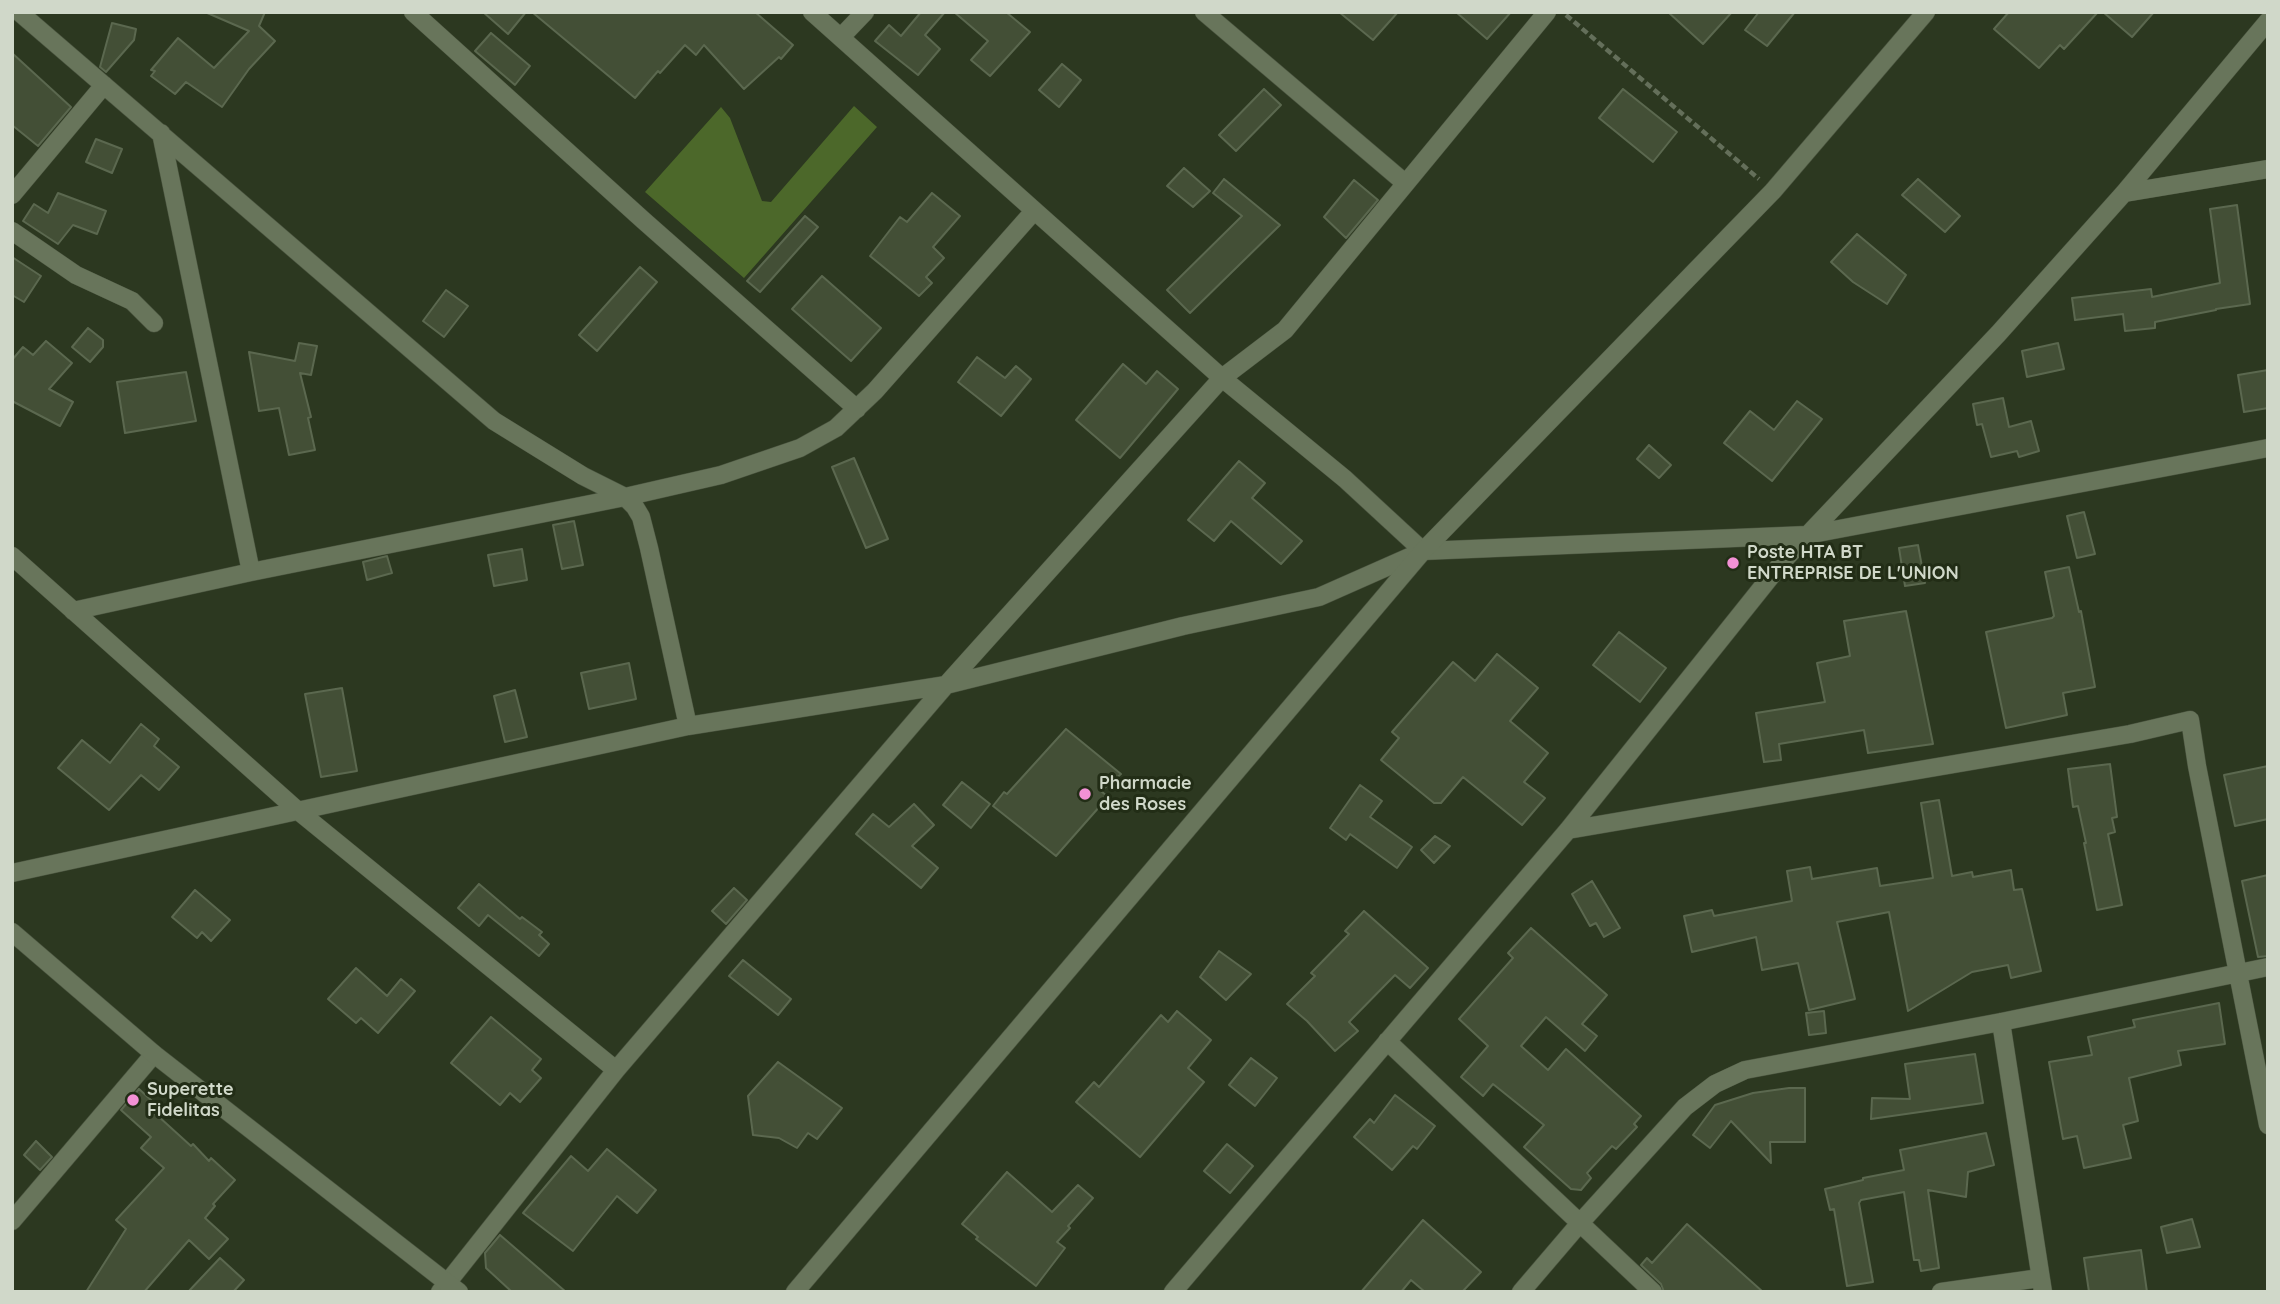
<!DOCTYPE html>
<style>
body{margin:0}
#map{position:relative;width:2280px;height:1304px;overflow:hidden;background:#2c3820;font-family:Quicksand,sans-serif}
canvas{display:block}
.frame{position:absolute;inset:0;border:14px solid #d0d8c9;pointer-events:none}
</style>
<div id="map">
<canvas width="2280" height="1304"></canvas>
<div class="frame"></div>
</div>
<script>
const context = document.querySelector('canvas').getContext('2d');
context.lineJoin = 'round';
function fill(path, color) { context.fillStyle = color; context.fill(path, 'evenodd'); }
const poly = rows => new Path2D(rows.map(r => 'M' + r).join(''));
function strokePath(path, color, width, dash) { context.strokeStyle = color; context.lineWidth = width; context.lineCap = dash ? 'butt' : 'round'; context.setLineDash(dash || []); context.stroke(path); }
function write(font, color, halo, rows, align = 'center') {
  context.font = font + ' Quicksand,sans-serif'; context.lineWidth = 6; context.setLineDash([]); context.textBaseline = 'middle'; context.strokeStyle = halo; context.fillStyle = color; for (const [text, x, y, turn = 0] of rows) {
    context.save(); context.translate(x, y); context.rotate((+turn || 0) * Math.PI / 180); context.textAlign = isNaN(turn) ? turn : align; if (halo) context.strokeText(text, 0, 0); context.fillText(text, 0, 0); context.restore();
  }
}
const green = poly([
 [854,106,877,127,744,278,645,192,721,107,730,118,762,201,771,202]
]);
const building = poly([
 [205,12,265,12,259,26,275,41,249,69,222,107,186,82,175,94,151,76,155,71,151,70,178,38,214,68,249,31,205,12],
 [483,12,526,12,508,34,483,12],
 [532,12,755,12,793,45,781,59,779,57,744,89,704,45,696,55,685,45,660,73,658,71,635,98,532,12],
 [921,12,945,12,925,35,940,49,918,75,875,41,889,25,901,36,921,12],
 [954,12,1006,12,1030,32,990,76,971,60,988,41,954,12],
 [1339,12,1398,12,1373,40,1339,12],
 [1456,12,1511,12,1487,39,1456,12],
 [1668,12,1732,12,1703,44,1668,12],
 [1759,12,1795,12,1767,46,1745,30,1759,12],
 [2009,12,2098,12,2064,49,2060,45,2039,68,1994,29,2009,12],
 [2103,12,2154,12,2132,37,2103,12],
 [112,23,136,29,134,40,106,72,100,67,112,23],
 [491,33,530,66,515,85,475,51,491,33],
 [12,53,71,107,38,146,12,125,12,53],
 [1062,64,1081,80,1059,107,1039,90,1062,64],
 [1264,89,1281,105,1236,151,1219,135,1264,89],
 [1623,89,1677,132,1653,162,1599,118,1623,89],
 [96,139,122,149,112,173,86,162,96,139],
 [1184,168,1210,191,1193,207,1167,186,1184,168],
 [1224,179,1280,225,1190,313,1167,290,1242,216,1213,193,1224,179],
 [1918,179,1960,216,1945,232,1902,195,1918,179],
 [1354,180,1378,200,1346,238,1324,217,1354,180],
 [58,193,106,211,97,234,73,225,58,244,23,221,34,204,48,213,58,193],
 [932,193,960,216,933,247,944,258,926,277,932,283,919,296,870,256,900,217,907,222,932,193],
 [2237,205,2250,304,2216,309,2216,310,2155,322,2155,328,2125,331,2123,314,2075,320,2072,298,2151,289,2152,297,2220,283,2210,209,2237,205],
 [805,216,818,227,760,292,747,281,805,216],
 [1857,234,1906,275,1887,304,1853,282,1831,262,1857,234],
 [12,257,41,276,24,302,12,295,12,257],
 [640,267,657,282,597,351,579,335,640,267],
 [822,276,881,328,851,361,792,309,822,276],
 [446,290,468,306,444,337,423,321,446,290],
 [88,328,103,340,103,347,90,362,72,347,88,328],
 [46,341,72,363,49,389,73,402,60,426,12,401,12,360,23,347,33,355,46,341],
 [299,343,317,346,311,375,300,373,311,417,308,418,315,450,289,455,279,408,259,411,249,352,295,361,299,343],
 [2058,343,2064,369,2027,377,2022,351,2058,343],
 [977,357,1005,378,1016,366,1031,379,1001,416,958,382,977,357],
 [1123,364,1146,384,1157,371,1178,389,1120,458,1076,420,1123,364],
 [2268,370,2268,408,2244,412,2238,375,2268,370],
 [186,372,196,421,125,433,117,382,186,372],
 [2003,398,2009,427,2031,421,2039,451,2019,457,2017,451,1991,457,1982,424,1977,425,1973,404,2003,398],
 [1797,401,1822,419,1772,481,1724,443,1750,411,1774,430,1797,401],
 [1649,445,1671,465,1659,478,1637,459,1649,445],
 [854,458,888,539,866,548,832,467,854,458],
 [1239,461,1265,483,1252,498,1302,541,1281,564,1231,521,1214,541,1188,520,1239,461],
 [2084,512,2095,554,2077,558,2067,516,2084,512],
 [574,521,583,565,562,569,553,525,574,521],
 [1918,545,1925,583,1905,586,1899,548,1918,545],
 [522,549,527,580,494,586,488,555,522,549],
 [387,556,392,573,367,580,363,562,387,556],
 [2069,567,2079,612,2081,611,2095,687,2063,693,2067,715,2006,728,1986,632,2052,618,2054,616,2045,572,2069,567],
 [1906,611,1933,744,1868,753,1864,730,1779,744,1781,760,1764,762,1756,713,1825,702,1817,663,1850,656,1844,621,1906,611],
 [1619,632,1666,668,1640,702,1593,665,1619,632],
 [1497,654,1538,688,1510,721,1548,753,1524,782,1545,798,1522,825,1463,777,1441,803,1434,803,1381,760,1399,738,1392,732,1453,662,1475,681,1497,654],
 [629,663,636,699,589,709,581,673,629,663],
 [342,688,357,771,321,777,305,694,342,688],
 [515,690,527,737,505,742,494,696,515,690],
 [141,724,159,739,154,746,179,767,159,790,141,775,109,810,58,768,82,740,110,763,141,724],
 [1066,729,1121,774,1101,791,1108,797,1056,856,993,806,1004,792,1007,794,1066,729],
 [2110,764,2117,817,2112,818,2115,832,2108,834,2122,905,2097,910,2084,843,2086,843,2078,806,2073,807,2068,769,2110,764],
 [2268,766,2268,819,2235,826,2224,775,2268,766],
 [962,782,990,804,971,828,943,805,962,782],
 [1360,785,1382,801,1370,817,1412,847,1397,868,1350,834,1346,840,1330,828,1360,785],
 [1939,800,1952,876,1972,872,1973,877,2011,870,2014,890,2022,889,2041,971,2011,978,2008,965,1972,972,1908,1011,1889,912,1837,922,1855,999,1809,1010,1798,963,1762,970,1756,937,1692,952,1684,916,1712,910,1714,916,1792,901,1787,871,1810,867,1812,879,1877,868,1880,886,1933,878,1921,803,1939,800],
 [914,804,934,825,912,846,938,868,921,888,856,834,873,814,889,827,914,804],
 [1435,836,1450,846,1434,863,1421,850,1435,836],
 [2268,875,2268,956,2258,957,2242,881,2268,875],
 [1592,881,1620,928,1604,937,1596,923,1590,926,1572,894,1592,881],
 [479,884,520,919,522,917,542,932,539,935,549,944,539,956,488,915,479,926,458,908,479,884],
 [734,888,747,900,726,924,712,911,734,888],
 [195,890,230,920,211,941,202,932,197,938,172,917,195,890],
 [1364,911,1428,968,1410,988,1395,975,1349,1022,1358,1031,1335,1051,1307,1021,1287,1004,1315,976,1311,973,1349,934,1345,931,1364,911],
 [1531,928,1607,995,1582,1024,1597,1036,1585,1051,1546,1017,1521,1046,1548,1070,1566,1049,1641,1116,1634,1124,1637,1127,1616,1149,1612,1146,1587,1173,1591,1178,1581,1190,1571,1189,1524,1147,1544,1125,1493,1084,1483,1096,1461,1077,1488,1046,1459,1019,1513,958,1508,953,1531,928],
 [1219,951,1251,974,1226,1000,1200,977,1219,951],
 [743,960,791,999,778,1015,729,976,743,960],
 [356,968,387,996,401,979,415,991,378,1033,361,1018,356,1023,328,999,356,968],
 [2219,1003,2225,1044,2178,1051,2181,1065,2129,1078,2138,1121,2123,1125,2131,1158,2084,1168,2077,1136,2063,1139,2049,1062,2092,1055,2088,1037,2135,1027,2133,1020,2219,1003],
 [1177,1011,1211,1040,1188,1068,1204,1082,1140,1157,1076,1102,1094,1082,1099,1087,1161,1015,1168,1022,1177,1011],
 [1824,1011,1826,1033,1809,1035,1806,1013,1824,1011],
 [491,1017,541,1059,532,1070,541,1078,520,1102,510,1093,500,1105,451,1063,491,1017],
 [1975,1054,1983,1103,1871,1119,1872,1098,1910,1099,1905,1064,1975,1054],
 [1251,1058,1277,1078,1255,1106,1229,1085,1251,1058],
 [778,1062,842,1108,817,1139,808,1133,797,1148,779,1138,753,1135,748,1096,778,1062],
 [1789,1088,1805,1088,1805,1142,1770,1142,1771,1163,1731,1121,1710,1148,1693,1135,1715,1105,1753,1093,1789,1088],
 [139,1089,152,1101,147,1106,191,1146,193,1144,209,1161,211,1158,235,1180,213,1204,215,1206,205,1218,228,1239,209,1259,189,1240,144,1292,86,1292,126,1229,116,1220,164,1168,141,1148,151,1137,121,1110,139,1089],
 [1395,1095,1435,1126,1417,1149,1413,1146,1392,1170,1354,1137,1370,1119,1374,1123,1395,1095],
 [1986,1133,1994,1165,1968,1172,1966,1197,1928,1190,1939,1268,1921,1271,1919,1260,1914,1260,1904,1192,1861,1200,1859,1203,1873,1282,1847,1286,1834,1209,1830,1210,1825,1189,1863,1180,1863,1178,1904,1170,1900,1150,1986,1133],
 [36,1141,52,1157,40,1170,24,1155,36,1141],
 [1227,1144,1253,1166,1230,1193,1204,1171,1227,1144],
 [607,1149,656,1190,637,1213,617,1196,573,1251,523,1213,571,1156,588,1171,607,1149],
 [1007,1172,1052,1212,1078,1185,1093,1198,1068,1226,1070,1228,1057,1242,1065,1248,1036,1286,976,1239,978,1237,962,1224,1007,1172],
 [2192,1219,2200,1247,2167,1253,2161,1227,2192,1219],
 [1423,1220,1481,1272,1462,1292,1425,1292,1411,1280,1401,1292,1361,1292,1423,1220],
 [1687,1224,1763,1292,1664,1292,1661,1284,1641,1265,1647,1258,1652,1263,1687,1224],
 [500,1235,566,1292,512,1292,486,1268,485,1253,500,1235],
 [2141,1250,2147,1292,2089,1292,2084,1258,2141,1250],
 [220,1258,244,1280,233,1292,188,1292,220,1258]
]);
const path = poly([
 [1566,15,1759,179]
]);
const minor = poly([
 [19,12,494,421,583,476,625,497,635,507,641,517,649,548,688,726],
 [413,12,643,220,857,409],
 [812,12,1222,378,1345,479,1423,551],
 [1204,12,1405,183],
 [841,37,865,12],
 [161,133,251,572],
 [2124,193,2268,169],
 [12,195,104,85],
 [12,231,76,275,132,301,154,323],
 [12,556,297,810,616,1070],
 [73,611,251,572,625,497,721,475,800,448,836,428,875,391,1034,211],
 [1568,830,2130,734,2190,720,2197,766,2268,1125],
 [12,873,688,726,946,685,1183,626,1319,597,1423,551,1807,535,2268,448],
 [2001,1022,2043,1292],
 [1387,1041,1653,1292],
 [12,1221,154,1054],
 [440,1292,616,1070,946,685,1222,378,1285,330,1547,12],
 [1173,1292,1568,830,1784,560,1998,334,2124,193,2268,21],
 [1521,1292,1580,1223,1685,1107,1715,1084,1745,1070,2001,1022,2268,967],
 [1941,1292,2040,1278]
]);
const tertiary = poly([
 [12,932,154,1054,459,1292],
 [795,1292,1423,551,1773,191,1926,12]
]);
const markers = [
 [1733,563,7,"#f391d5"],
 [1085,794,7,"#f391d5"],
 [133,1100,7,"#f391d5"]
];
const poiNames = [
 ["Poste HTA BT",1747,553],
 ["ENTREPRISE DE L'UNION",1747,574],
 ["Pharmacie",1099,784],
 ["des Roses",1099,805],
 ["Superette",147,1090],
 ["Fidelitas",147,1111]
];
fill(green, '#4c682a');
fill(building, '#434f36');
strokePath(building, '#5b684f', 2);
strokePath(minor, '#49533e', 19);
strokePath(tertiary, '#49533e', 19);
strokePath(path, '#646f5a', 4.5, [7, 3.5]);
strokePath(minor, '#68755b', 18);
strokePath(tertiary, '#68755b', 18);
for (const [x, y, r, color] of markers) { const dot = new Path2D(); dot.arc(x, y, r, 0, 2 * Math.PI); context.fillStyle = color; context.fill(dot); strokePath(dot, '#222d16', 2.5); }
write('bold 18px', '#d0d8c9', '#222d16', poiNames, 'left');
</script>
